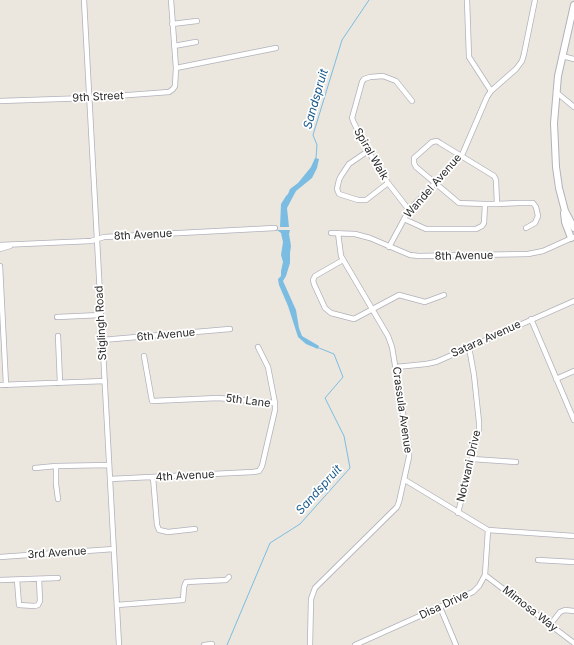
<!DOCTYPE html>
<style>
body{margin:0}
canvas{display:block;background:#ebe6de}
</style>
<canvas width="574" height="645"></canvas>
<script>
const context = document.querySelector('canvas').getContext('2d');
context.lineJoin = 'round';
function fill(path, color) { context.fillStyle = color; context.fill(path, 'evenodd'); }
const poly = rows => new Path2D(rows.map(r => 'M' + r).join(''));
function strokePath(path, color, width, dash) { context.strokeStyle = color; context.lineWidth = width; context.lineCap = dash ? 'butt' : 'round'; context.setLineDash(dash || []); context.stroke(path); }
function write(font, color, halo, rows, align = 'center') {
  context.font = font + ' Inter,sans-serif'; context.lineWidth = 3.5; context.setLineDash([]); context.textBaseline = 'middle'; context.strokeStyle = halo; context.fillStyle = color; for (const [text, x, y, turn = 0] of rows) {
    context.save(); context.translate(x, y); context.rotate((+turn || 0) * Math.PI / 180); context.textAlign = isNaN(turn) ? turn : align; if (halo) context.strokeText(text, 0, 0); context.fillText(text, 0, 0); context.restore();
  }
}
const water = poly([
 [315,158,319,159,317,168,312,178,296,191,287,208,289,227,280,227,281,204,286,196,288,194,290,189,298,183,311,167],
 [277,230,290,230,289,234,291,246,290,253,290,263,286,276,283,281,296,310,299,328,302,336,319,346,318,349,306,344,298,337,288,306,279,285,278,279,281,276,281,271,283,262,281,255,283,242,281,233]
]);
const stream = poly([
 [316,158,317,145,313,135,342,40,369,0],
 [227,645,270,543,300,524,350,468,344,436,325,398,343,377,334,354,319,348]
]);
const minor = poly([
 [84,0,119,645],
 [467,0,469,57,491,91],
 [172,24,197,21],
 [174,46,196,42],
 [562,56,574,59],
 [176,68,276,48],
 [556,92,574,107],
 [0,101,89,98,169,92,173,89,175,86,176,68,171,0],
 [368,151,349,164,341,176,339,180,337,189,339,194,358,200,366,200,388,183],
 [497,204,496,180,494,176,440,143,437,141,432,142,414,158,414,163,416,167,459,203,485,204,497,204,519,203,533,203,536,207,538,216,535,223,526,228],
 [409,210,388,183,368,151,354,123,352,118,362,82,364,79,370,77,383,76,396,81,412,101],
 [404,219,426,229,476,229,482,226,484,223,485,204],
 [331,233,355,234,370,238,410,255,419,256,528,254,543,251,574,237],
 [0,245,91,241,104,237,275,228],
 [389,247,409,210,462,155,487,97,491,91,516,69,522,61,524,54,535,0],
 [0,249,10,246],
 [343,260,315,276,313,280,314,284,325,308,331,313,354,319,399,295,425,302,444,295],
 [0,266,6,385],
 [57,317,101,315],
 [531,319,574,420],
 [58,336,60,383],
 [102,340,230,329],
 [258,347,268,367,275,403],
 [396,367,426,364,436,362,574,301],
 [556,379,574,371],
 [0,385,105,381],
 [472,459,516,462],
 [56,466,56,484,58,499],
 [35,468,56,466,109,465],
 [153,477,157,525,159,530,168,532,195,529],
 [110,479,253,472,259,471,262,466,275,410,275,403,218,398,152,401,144,356],
 [405,480,488,530,574,536],
 [458,513,479,430,479,422,474,375,469,347],
 [0,557,114,549],
 [538,560,574,562],
 [485,575,574,643],
 [0,580,58,578],
 [17,580,19,605,35,606,38,605,40,601,39,579],
 [117,605,183,600,184,587,186,582,226,580,229,577],
 [440,607,456,645],
 [550,625,560,612,565,610,574,611],
 [204,645,212,644],
 [310,645,311,599,315,588,397,507,399,502,409,457,409,449,392,347,388,336,341,256,338,233],
 [355,645,473,592,479,586,485,575,488,530]
]);
const secondary = poly([
 [574,5,558,76,554,123,556,167,559,188,565,211,574,228],
 [564,213,565,222,571,238]
]);
const streetNames = [
 ["9th Street",98,97,-3],
 ["Spiral Walk",371,154,60],
 ["Wandel Avenue",433,186,-49],
 ["8th Avenue",143,235,-3],
 ["8th Avenue",464,256,-1],
 ["Stiglingh Road",101,323,-93],
 ["6th Avenue",166,335,-5],
 ["Satara Avenue",486,339,-24],
 ["5th Lane",248,401,7],
 ["Crassula Avenue",402,410,82],
 ["Notwani Drive",469,466,-77],
 ["4th Avenue",185,476,-3],
 ["3rd Avenue",57,553,-4],
 ["Disa Drive",444,605,-25],
 ["Mimosa Way",530,609,38]
];
const waterNames = [
 ["Sandspruit",316,99,-74],
 ["Sandspruit",319,490,-48]
];
fill(water, '#7bbde2');
strokePath(stream, '#7bbde2', 1);
strokePath(minor, '#b1b2bc', 6);
strokePath(secondary, '#b1b2bc', 8);
strokePath(minor, '#fff', 4.5);
strokePath(secondary, '#fff', 6);
write('11px', '#2a2a2a', '#fff', streetNames);
write('italic 12px', '#1b5b8d', '#fff', waterNames);
</script>
